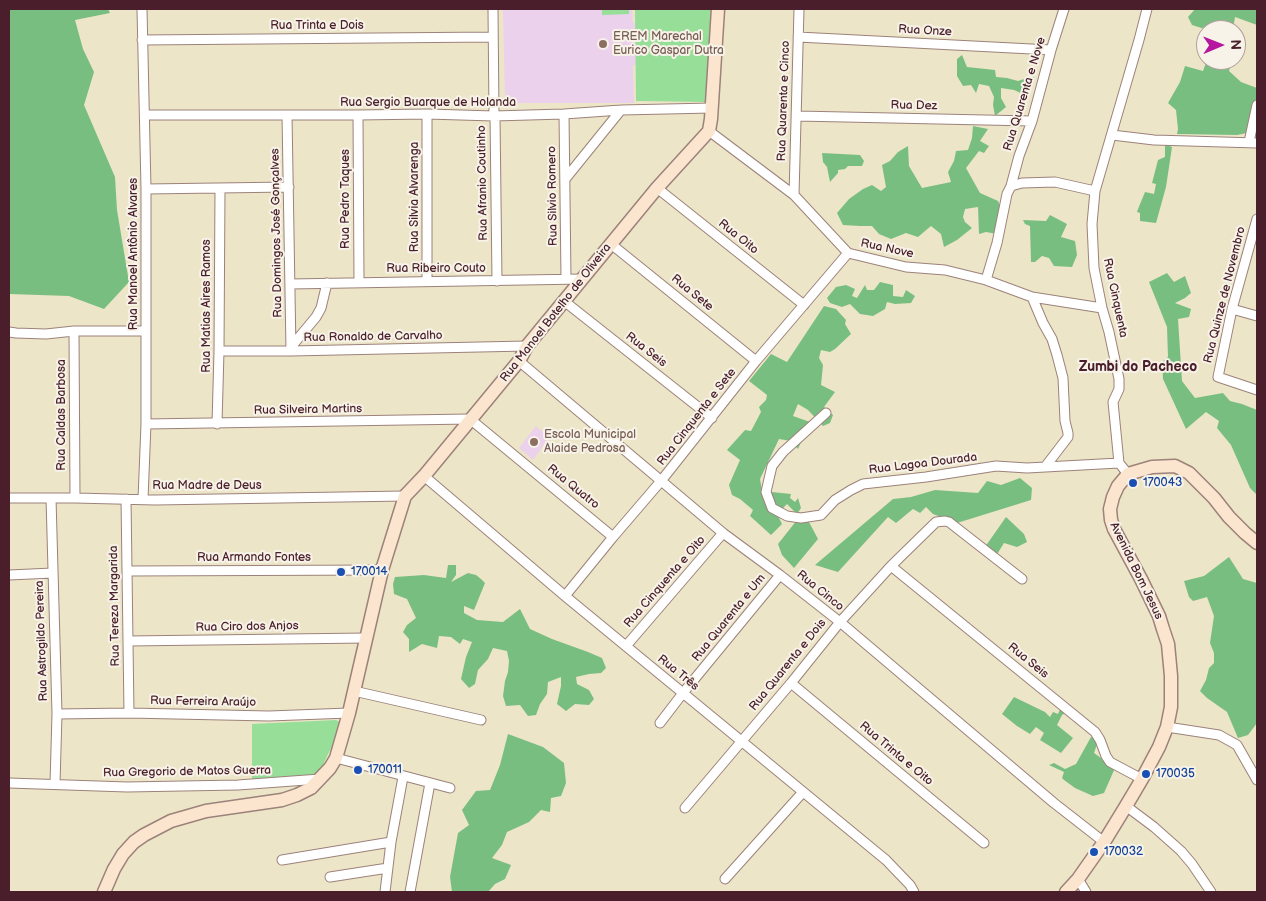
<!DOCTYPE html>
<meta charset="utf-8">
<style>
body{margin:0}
#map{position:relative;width:1266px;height:901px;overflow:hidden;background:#ede5c8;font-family:"Balsamiq Sans",sans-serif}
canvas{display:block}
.frame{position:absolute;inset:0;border:10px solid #4a1f2b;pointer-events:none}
.north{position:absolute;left:1196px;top:20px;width:50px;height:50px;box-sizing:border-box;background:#f7f3e8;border:1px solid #b29e9c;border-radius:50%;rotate:89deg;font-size:14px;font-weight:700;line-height:20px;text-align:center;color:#4a1f2b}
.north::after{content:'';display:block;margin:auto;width:18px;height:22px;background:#b5179e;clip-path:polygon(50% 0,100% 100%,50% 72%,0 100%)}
</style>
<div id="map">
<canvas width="1266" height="901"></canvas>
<div class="frame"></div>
<div class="north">N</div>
</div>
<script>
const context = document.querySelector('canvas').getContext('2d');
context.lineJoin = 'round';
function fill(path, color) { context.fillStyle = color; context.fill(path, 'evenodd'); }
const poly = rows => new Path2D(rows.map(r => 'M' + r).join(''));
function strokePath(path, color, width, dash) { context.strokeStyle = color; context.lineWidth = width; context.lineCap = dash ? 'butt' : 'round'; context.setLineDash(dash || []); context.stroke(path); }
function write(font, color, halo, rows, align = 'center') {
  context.font = font + ' "Balsamiq Sans",sans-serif'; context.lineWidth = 4; context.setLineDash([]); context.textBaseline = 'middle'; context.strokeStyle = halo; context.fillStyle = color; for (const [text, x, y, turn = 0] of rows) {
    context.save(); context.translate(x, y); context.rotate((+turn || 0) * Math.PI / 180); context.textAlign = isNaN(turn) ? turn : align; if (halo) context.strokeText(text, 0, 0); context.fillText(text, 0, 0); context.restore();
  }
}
const built = poly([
 [503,9,632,9,633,23,703,23,701,64,633,65,634,103,505,103],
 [536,426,549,437,533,460,519,448]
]);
const green = poly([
 [602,9,629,9,629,14,602,15],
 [635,9,711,9,714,40,707,102,636,101],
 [336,720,341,723,334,743,327,756,322,768,321,775,252,782,252,724]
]);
const forest = poly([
 [9,9,108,9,110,13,75,20,83,49,94,72,84,105,115,177,117,210,129,282,104,309,69,296,9,294],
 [1195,9,1257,9,1257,25,1235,17,1233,30,1208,30,1192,25,1188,17],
 [962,55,967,67,995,70,996,77,1007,78,1018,81,1027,78,1034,77,1027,96,1014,90,1001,88,1001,98,1006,107,995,116,993,105,994,97,989,86,979,84,976,93,971,85,963,86,957,76,957,59],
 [1207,60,1232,60,1229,71,1241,82,1257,88,1257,131,1237,135,1177,134,1178,129,1176,110,1168,103,1180,82,1185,66,1203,71],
 [973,126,988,129,980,141,989,146,984,153,979,151,966,168,980,193,998,201,1006,221,997,234,986,232,979,234,978,207,965,209,963,217,965,222,972,228,957,240,944,247,941,234,931,226,918,237,906,233,891,239,879,234,872,226,860,226,843,225,837,213,849,199,863,189,872,185,881,191,886,187,882,165,890,161,898,152,908,146,909,166,922,188,951,182,948,172,954,161,956,151,968,150,972,138],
 [1165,144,1172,147,1166,187,1156,223,1140,221,1140,213,1137,212,1138,209,1145,192,1154,194,1156,184,1152,183,1158,160,1165,157],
 [822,153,860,155,864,161,862,166,848,166,845,169,838,170,838,173,830,182,827,167,823,162],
 [1050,215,1067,224,1061,237,1075,241,1077,255,1072,267,1054,266,1049,258,1042,256,1035,262,1031,262,1030,226,1025,224,1023,220,1046,221],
 [1167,273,1174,282,1185,276,1191,293,1185,298,1175,303,1191,309,1189,317,1178,319,1182,381,1195,398,1223,393,1230,401,1242,404,1257,410,1257,495,1250,488,1231,445,1217,428,1219,421,1206,412,1186,429,1163,379,1162,362,1168,357,1167,327,1149,282],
 [880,282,893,285,893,296,903,297,906,290,915,296,911,303,895,304,887,302,885,309,873,316,860,314,850,304,842,307,830,303,827,298,836,287,846,285,855,289,852,296,857,298,865,285,867,290,874,290],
 [824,306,836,309,846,320,845,324,851,334,835,349,830,352,821,350,819,358,823,365,821,385,835,392,824,407,833,415,830,423,823,426,808,410,798,404,793,416,810,422,798,449,791,441,779,439,760,479,762,491,791,494,790,498,795,502,798,498,801,508,797,514,787,504,777,514,782,524,771,535,750,516,753,510,740,499,732,495,729,485,740,460,727,450,745,430,751,431,761,412,759,407,766,400,767,395,749,381,771,354,787,362],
 [1020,478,1032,488,1031,500,957,523,951,519,941,517,933,514,926,507,920,513,913,509,896,523,888,517,838,572,815,565,893,499,911,497,935,490,978,493,987,481,1001,485],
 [1006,517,1024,534,1027,542,1017,547,1004,543,996,556,985,547],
 [797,520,809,522,818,539,794,568,782,555,778,544],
 [1229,557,1243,579,1257,583,1257,723,1248,735,1238,738,1227,712,1207,698,1200,691,1206,680,1209,668,1214,663,1214,653,1210,643,1214,616,1207,597,1193,601,1189,597,1184,581,1204,576],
 [448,565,456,565,456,575,451,582,468,573,476,575,481,579,485,583,474,610,464,606,464,613,477,620,503,622,520,609,530,629,552,639,588,652,602,658,606,668,601,673,589,674,576,677,577,684,589,690,594,699,589,705,575,704,566,711,557,704,561,686,561,677,548,682,547,694,540,704,536,715,528,716,520,705,506,706,503,696,505,681,508,672,509,661,507,651,493,648,488,659,478,670,475,684,469,688,461,679,466,657,472,642,463,639,460,644,451,637,439,636,437,648,422,644,409,652,409,639,403,632,407,625,416,618,407,599,394,594,393,584,395,577,424,575,446,578],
 [1014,697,1045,712,1050,717,1053,712,1058,714,1061,707,1067,712,1062,715,1057,725,1073,738,1061,753,1040,740,1044,733,1036,727,1030,734,1017,726,1002,714],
 [508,734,543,747,564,763,566,783,561,796,551,798,550,812,541,810,529,822,507,832,502,845,492,858,511,865,505,879,495,884,488,892,452,892,450,877,458,833,469,825,462,810,476,791,490,790,500,765],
 [1091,737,1098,741,1094,753,1115,768,1104,793,1093,796,1075,788,1064,780,1062,778,1064,772,1049,765,1054,763,1065,769,1076,764]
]);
const street = poly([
 [142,9,146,189,146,424,143,499],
 [493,9,494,116],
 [798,37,1051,50],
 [142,40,493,37],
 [564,114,566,279],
 [145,115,358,115,427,114,494,116,564,114,621,110,712,108],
 [287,115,291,351],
 [358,115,359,282],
 [495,116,497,281],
 [797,116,1032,121],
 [709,131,794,195,848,253,906,267,945,270,986,280,1032,297,1102,308],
 [1112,135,1154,140,1257,143],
 [1249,142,1257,105],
 [566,178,621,110],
 [1011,186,1022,183,1055,182,1095,191],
 [657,188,804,305],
 [146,189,289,187],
 [794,195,799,9],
 [1257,219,1232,309,1218,377,1257,390],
 [611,244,756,361],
 [986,280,997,243,1007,194,1011,186,1019,156,1032,121,1051,50,1064,9],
 [427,281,427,114],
 [290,284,582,279],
 [1032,297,1043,323,1052,339,1057,355,1063,378,1065,421,1068,433,1068,437,1045,467],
 [564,301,712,418],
 [1232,309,1257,316],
 [74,331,75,498],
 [9,332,16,333,46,334,74,331,146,331],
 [291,347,316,317,321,308,327,283],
 [219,351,291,351,527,346],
 [519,361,723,533,780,575,840,622,1054,803,1104,842],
 [826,413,783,452,772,466,766,492,772,508,787,516,801,518,821,515,835,500,851,490,863,484,926,477,996,466,1027,468,1119,463],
 [146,424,470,419,613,537],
 [217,424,219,351,220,189],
 [1128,474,1119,463,1113,402,1119,389,1119,379,1109,332,1102,308,1094,268,1092,224,1095,191,1139,40,1147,9],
 [424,476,565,596,886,860,910,885,914,892],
 [9,498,75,498,155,500,405,496],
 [51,498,57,714,55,784],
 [126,499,129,713],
 [891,566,1095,732,1100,740,1106,756,1110,762,1142,779],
 [127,571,382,570],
 [9,575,53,573],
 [565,596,613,537,661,481,756,361,848,253],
 [128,641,366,638],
 [626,646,723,533],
 [791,683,984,843],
 [354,691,481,720],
 [57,714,129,713,269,716,349,713],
 [660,723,683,693,780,575],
 [1167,727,1219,735,1237,745,1257,780],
 [336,758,450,788],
 [9,783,127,787,238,785,320,779],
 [1126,806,1154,827,1181,851,1192,864,1211,892],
 [685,808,791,683,840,622,891,566,936,522,945,521,949,522,1022,579],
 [282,860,391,842],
 [330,877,388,868],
 [725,879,803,792],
 [1078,879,1086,892],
 [385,892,391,842,403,777],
 [410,892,430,783]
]);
const secondary = poly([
 [104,892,114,869,123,854,134,842,144,835,171,821,206,811,282,800,297,795,311,788,330,768,336,758,349,713,382,570,405,496,424,476,519,361,527,346,657,188,709,131,711,119,718,9],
 [1066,892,1078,879,1104,842,1126,806,1142,779,1159,747,1167,727,1171,707,1171,676,1168,644,1163,629,1159,616,1141,579,1114,529,1111,520,1110,509,1113,497,1118,486,1128,474,1152,467,1175,466,1189,473,1214,498,1229,517,1245,533,1257,543]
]);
const markers = [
 [603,44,5,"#8d6e63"],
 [534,442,5,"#8d6e63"],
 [1133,483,5,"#1a4fb4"],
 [341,572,5,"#1a4fb4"],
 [358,770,5,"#1a4fb4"],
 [1146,774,5,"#1a4fb4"],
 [1094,852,5,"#1a4fb4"]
];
const streetNames = [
 ["Rua Trinta e Dois",317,26],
 ["Rua Onze",925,31,3],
 ["Rua Quarenta e Nove",1025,94,-73],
 ["Rua Quarenta e Cinco",784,101,-88],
 ["Rua Sergio Buarque de Holanda",428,103],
 ["Rua Dez",914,106,1],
 ["Rua Afranio Coutinho",483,183,-91],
 ["Rua Silvio Romero",553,196,-91],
 ["Rua Silvia Alvarenga",415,197,-90],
 ["Rua Pedro Taques",346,199,-90],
 ["Rua Domingos José Gonçalves",277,233,-91],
 ["Rua Oito",738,237,39],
 ["Rua Nove",887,249,12],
 ["Rua Manoel Antônio Alvares",134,254,-90],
 ["Rua Ribeiro Couto",436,269],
 ["Rua Sete",692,293,39],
 ["Rua Quinze de Novembro",1225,295,-76],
 ["Rua Cinquenta",1115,298,78],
 ["Rua Matias Aires Ramos",207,306,-90],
 ["Rua Manoel Botelho de Oliveira",556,313,-52],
 ["Rua Ronaldo de Carvalho",373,337,-1],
 ["Rua Seis",646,350,38],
 ["Rua Silveira Martins",308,410,-1],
 ["Rua Caldas Barbosa",62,415,-90],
 ["Rua Cinquenta e Sete",697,417,-52],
 ["Rua Lagoa Dourada",923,464,-7],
 ["Rua Madre de Deus",207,486],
 ["Rua Quatro",573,487,39],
 ["Rua Armando Fontes",254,558],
 ["Avenida Bom Jesus",1136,571,64],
 ["Rua Cinquenta e Oito",665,582,-49],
 ["Rua Cinco",820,591,39],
 ["Rua Tereza Margarida",115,606,-91],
 ["Rua Quarenta e Um",729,618,-51],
 ["Rua Ciro dos Anjos",247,627,-1],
 ["Rua Astrogildo Pereira",42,641,-92],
 ["Rua Seis",1028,661,39],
 ["Rua Quarenta e Dois",788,665,-51],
 ["Rua Três",678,673,39],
 ["Rua Ferreira Araújo",203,702,1],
 ["Rua Trinta e Oito",896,754,40],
 ["Rua Gregorio de Matos Guerra",187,772,-1]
];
const educationNames = [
 ["EREM Marechal",613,37],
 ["Eurico Gaspar Dutra",613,51],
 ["Escola Municipal",544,435],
 ["Alaide Pedrosa",544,449]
];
const transitNames = [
 ["170043",1143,483],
 ["170014",351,572],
 ["170011",368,770],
 ["170035",1156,774],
 ["170032",1104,852]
];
const neighbourhoodNames = [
 ["Zumbi do Pacheco",1138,367]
];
fill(built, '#ebd1eb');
fill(green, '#97df99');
fill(forest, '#79be81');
strokePath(street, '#9c827a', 11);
strokePath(secondary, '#9c827a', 15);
strokePath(street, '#fff', 9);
strokePath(secondary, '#fbe5cf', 12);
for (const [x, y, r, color] of markers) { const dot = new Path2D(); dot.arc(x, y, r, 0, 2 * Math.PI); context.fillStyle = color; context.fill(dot); strokePath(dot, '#f7f3e8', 2); }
write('12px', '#4a1f2b', '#f7f3e8', streetNames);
write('12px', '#785e54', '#f7f3e8', educationNames, 'left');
write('12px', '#164399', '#f7f3e8', transitNames, 'left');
write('bold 14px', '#4a1f2b', '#f7f3e8', neighbourhoodNames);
</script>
